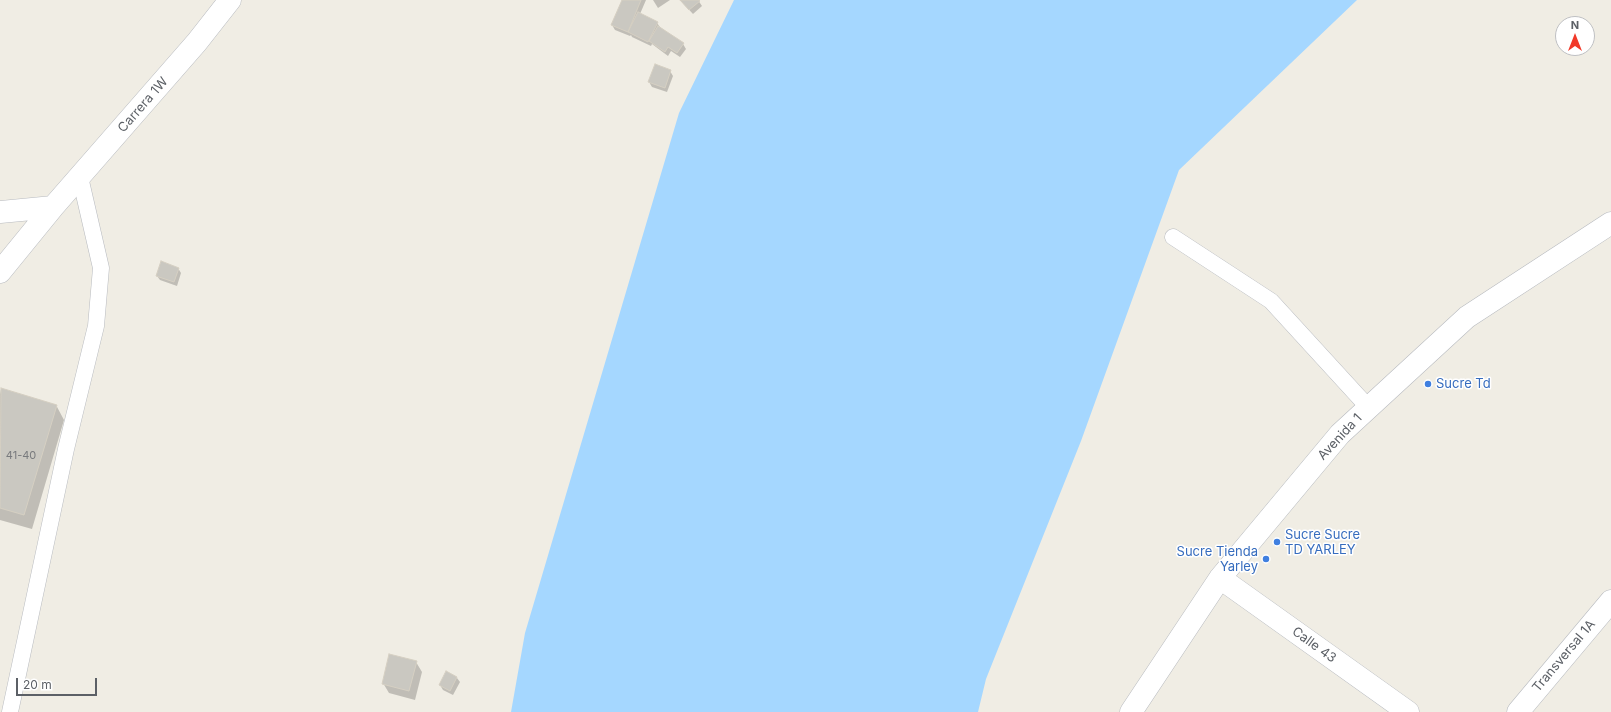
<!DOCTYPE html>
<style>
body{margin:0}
#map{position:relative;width:1611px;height:712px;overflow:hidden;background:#f0ede4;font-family:Inter,sans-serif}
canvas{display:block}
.north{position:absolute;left:1555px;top:16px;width:40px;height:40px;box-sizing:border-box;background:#fff;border:1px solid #bebfc2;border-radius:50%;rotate:0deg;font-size:11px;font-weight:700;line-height:16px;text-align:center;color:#5c6066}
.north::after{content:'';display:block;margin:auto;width:14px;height:18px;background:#f13929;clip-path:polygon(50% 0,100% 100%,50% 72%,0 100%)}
.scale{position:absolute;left:16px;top:678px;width:81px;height:18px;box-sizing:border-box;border:2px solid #5c6066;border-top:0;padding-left:5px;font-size:12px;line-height:14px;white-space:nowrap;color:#5c6066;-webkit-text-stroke:3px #fff;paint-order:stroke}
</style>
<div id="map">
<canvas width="1611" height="712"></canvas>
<div class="north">N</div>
<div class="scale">20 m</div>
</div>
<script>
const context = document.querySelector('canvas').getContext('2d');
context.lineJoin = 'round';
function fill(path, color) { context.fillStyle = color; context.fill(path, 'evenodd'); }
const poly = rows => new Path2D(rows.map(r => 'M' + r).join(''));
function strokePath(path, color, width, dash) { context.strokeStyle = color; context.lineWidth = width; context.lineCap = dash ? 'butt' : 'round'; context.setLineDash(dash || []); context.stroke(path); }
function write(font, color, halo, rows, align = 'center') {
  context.font = font + ' Inter,sans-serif'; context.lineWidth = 3; context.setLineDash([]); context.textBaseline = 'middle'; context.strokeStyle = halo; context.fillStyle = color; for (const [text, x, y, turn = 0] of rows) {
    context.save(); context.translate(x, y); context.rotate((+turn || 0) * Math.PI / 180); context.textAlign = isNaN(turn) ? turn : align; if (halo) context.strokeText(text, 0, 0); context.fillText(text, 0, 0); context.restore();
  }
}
const water = poly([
 [734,0,1357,0,1179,170,1081,441,986,679,978,712,511,712,525,633,679,113]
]);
const shadow = poly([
 [623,0,646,0,640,14,657,23,660,27,683,44,686,49,680,57,671,51,668,56,652,44,651,46,632,37,631,35,630,36,615,30,612,25],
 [653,0,670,0,658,8],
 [680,0,698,0,702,6,693,14],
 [670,71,673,76,667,92,652,87,649,82],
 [178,268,181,273,177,286,160,280,157,276],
 [1,389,56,405,64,420,32,529,0,520,0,394],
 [416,662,422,672,415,700,389,693,383,683],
 [447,672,457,678,460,682,453,695,443,690,440,685]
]);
const building = poly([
 [622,0,641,0,628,32,611,25,622,0],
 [680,0,699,0,700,1,689,10,680,0],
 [638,12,658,22,648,42,628,32,638,12],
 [658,26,684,43,677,53,668,47,665,52,649,41,658,26],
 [655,64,671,70,665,88,648,82,655,64],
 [161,261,179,268,174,282,156,276,161,261],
 [1,388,57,405,24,515,0,508,1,388],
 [389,654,417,661,409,691,382,684,389,654],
 [446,671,457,677,450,691,439,685,446,671]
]);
const service = poly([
 [1173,237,1271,301,1368,407],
 [10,712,66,449,96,326,101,268,80,177]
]);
const minor = poly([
 [0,212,53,207],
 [0,272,53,207,197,42,230,0],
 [1220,578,1408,712],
 [1131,712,1220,578,1340,434,1467,317,1611,223],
 [1518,712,1611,601]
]);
const markers = [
 [1428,384,4,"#3f7fe0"],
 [1277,542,4,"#3f7fe0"],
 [1266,559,4,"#3f7fe0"]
];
const numberNames = [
 ["41-40",21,456]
];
const streetNames = [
 ["Carrera 1W",143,105,-49],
 ["Avenida 1",1340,437,-47],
 ["Calle 43",1314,645,36],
 ["Transversal 1A",1564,656,-50]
];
const shopNames = [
 ["Sucre Td",1436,384],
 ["Sucre Sucre",1285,535],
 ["TD YARLEY",1285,550],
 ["Sucre Tienda",1258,552,"right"],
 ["Yarley",1258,567,"right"]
];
fill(water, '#a5d7ff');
fill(shadow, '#0003');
fill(building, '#cac8c1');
strokePath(building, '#d5cfc2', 1);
strokePath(service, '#b7babf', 17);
strokePath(minor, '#b7babf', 23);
strokePath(service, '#fff', 16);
strokePath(minor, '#fff', 22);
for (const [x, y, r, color] of markers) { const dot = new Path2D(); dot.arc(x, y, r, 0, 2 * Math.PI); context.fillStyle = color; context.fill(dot); strokePath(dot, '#fff', 1.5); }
write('11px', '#787a7d', null, numberNames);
write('13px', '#5c6066', '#fff', streetNames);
write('13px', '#366cbe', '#fff', shopNames, 'left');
</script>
